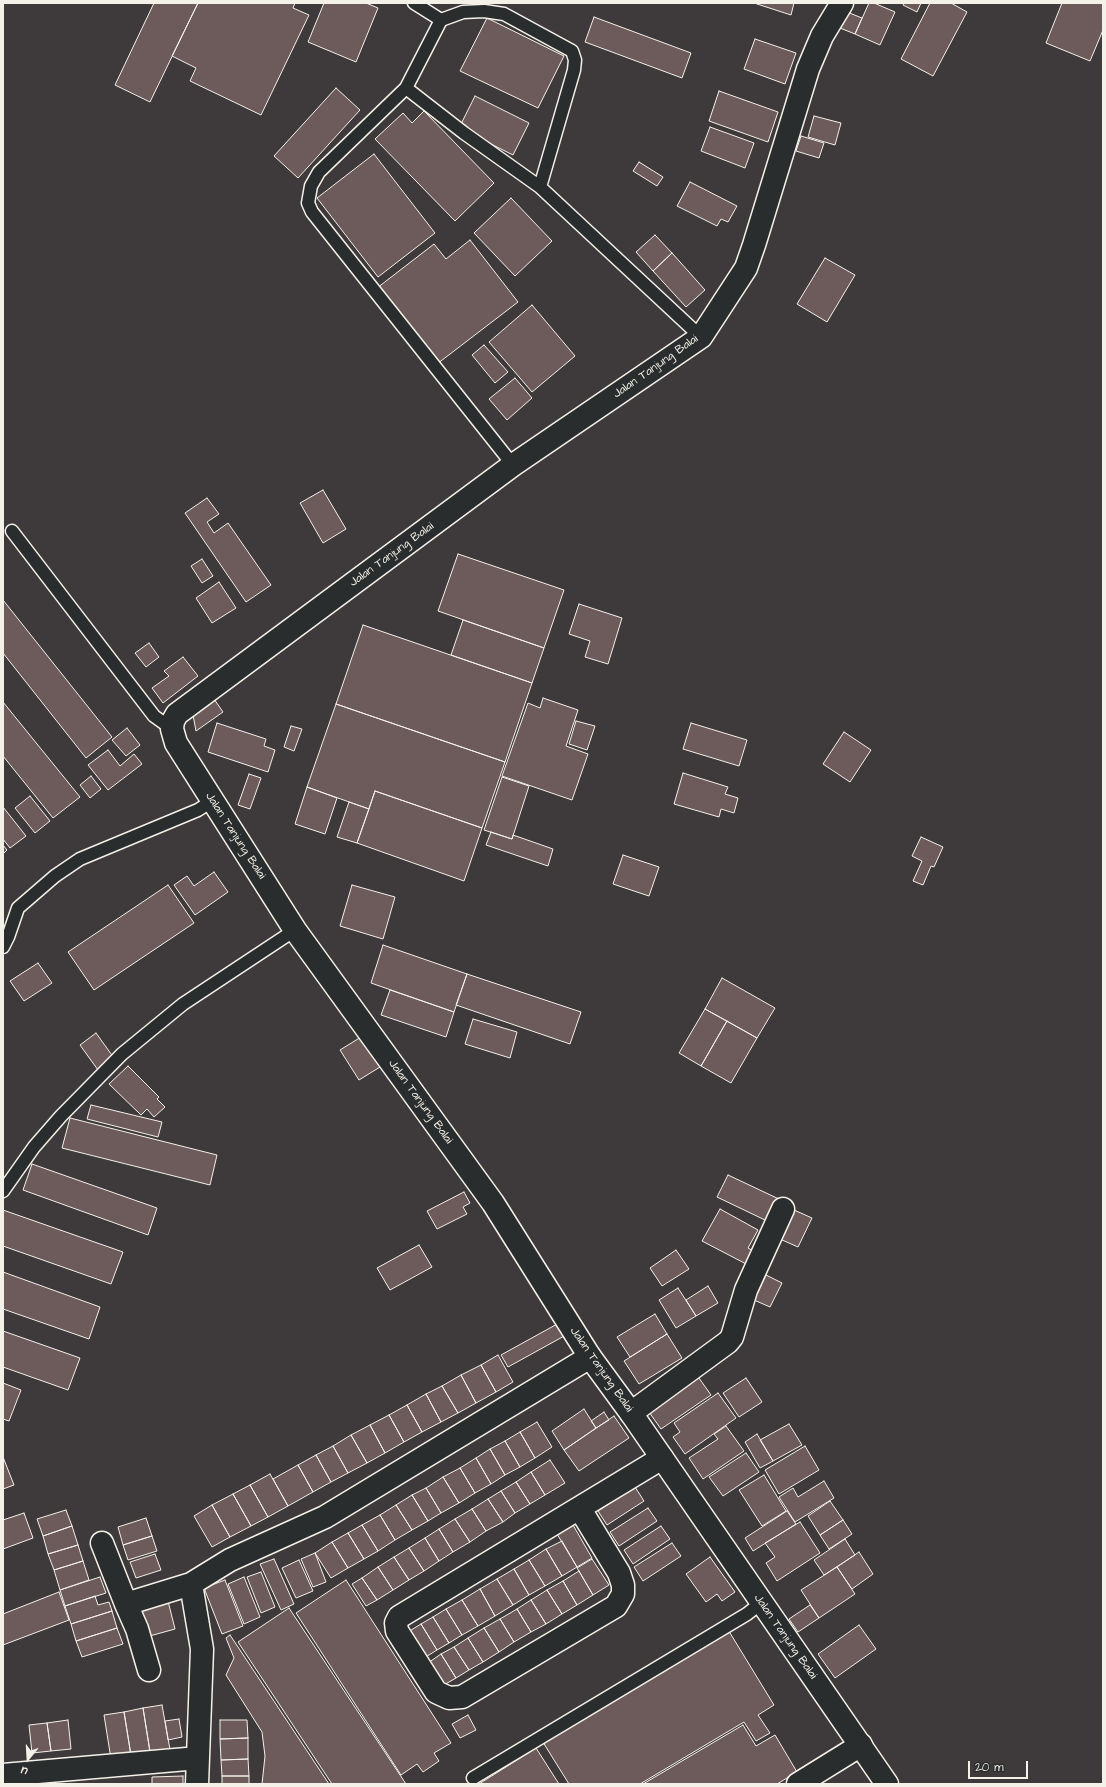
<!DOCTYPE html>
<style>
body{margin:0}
#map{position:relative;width:1106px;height:1787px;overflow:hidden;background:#3e3a3b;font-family:"Architects Daughter",sans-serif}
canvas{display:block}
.frame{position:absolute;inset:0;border:4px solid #f4f1e8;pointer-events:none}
.north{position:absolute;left:8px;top:1739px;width:40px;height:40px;-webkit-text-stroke:3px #2a2d2e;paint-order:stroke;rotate:198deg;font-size:11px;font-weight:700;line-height:16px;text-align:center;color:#f4f1e8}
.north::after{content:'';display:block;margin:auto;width:14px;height:18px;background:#f4f1e8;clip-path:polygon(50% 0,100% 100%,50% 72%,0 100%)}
.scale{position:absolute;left:968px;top:1761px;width:60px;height:18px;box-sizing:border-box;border:2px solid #f4f1e8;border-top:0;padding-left:5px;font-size:12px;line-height:14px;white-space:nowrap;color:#f4f1e8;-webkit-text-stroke:3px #2a2d2e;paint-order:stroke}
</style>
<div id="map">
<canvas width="1106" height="1787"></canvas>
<div class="frame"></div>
<div class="north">U</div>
<div class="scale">20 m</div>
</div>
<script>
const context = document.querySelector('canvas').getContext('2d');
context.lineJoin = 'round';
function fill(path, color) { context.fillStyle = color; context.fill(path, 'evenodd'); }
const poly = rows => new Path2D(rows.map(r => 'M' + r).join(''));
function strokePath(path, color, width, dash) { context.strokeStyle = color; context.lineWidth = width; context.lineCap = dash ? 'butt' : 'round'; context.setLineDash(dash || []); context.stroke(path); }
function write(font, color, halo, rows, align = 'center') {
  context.font = font + ' "Architects Daughter",sans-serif'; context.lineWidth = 3.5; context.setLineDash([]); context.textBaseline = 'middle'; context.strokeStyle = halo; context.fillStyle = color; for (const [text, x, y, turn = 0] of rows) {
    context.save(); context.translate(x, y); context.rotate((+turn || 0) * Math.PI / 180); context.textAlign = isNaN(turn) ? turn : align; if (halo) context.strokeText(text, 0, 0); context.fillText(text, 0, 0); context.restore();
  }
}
const building = poly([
 [154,3,198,3,150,102,115,85,154,3],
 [198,3,295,3,293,8,309,15,261,115,190,81,196,68,172,56,198,3],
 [324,3,366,3,378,8,356,62,308,42,324,3],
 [754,3,794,3,791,15,754,3],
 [869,3,874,3,895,12,880,45,855,34,869,3],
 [904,3,921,3,917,12,903,5,904,3],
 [930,3,951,3,967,12,933,76,901,59,930,3],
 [1062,3,1103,3,1103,30,1090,61,1046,43,1062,3],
 [847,12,862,18,855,34,840,28,847,12],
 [594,17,691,53,682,78,585,42,594,17],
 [487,18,564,56,538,108,460,71,487,18],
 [755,39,796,53,785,84,744,69,755,39],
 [336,88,360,110,298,178,274,156,336,88],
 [719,91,778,112,768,142,709,121,719,91],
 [475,96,529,123,513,155,459,128,475,96],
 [424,111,494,183,455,221,375,139,403,113,412,123,424,111],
 [814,116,841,123,835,145,808,137,814,116],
 [710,127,754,143,745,168,701,151,710,127],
 [801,136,824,143,819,158,796,151,801,136],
 [374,154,435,233,378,277,317,198,374,154],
 [639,162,663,177,657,186,633,171,639,162],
 [690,182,737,206,728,222,721,219,717,226,677,206,690,182],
 [511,198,552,241,515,276,474,233,511,198],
 [655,235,672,253,653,271,636,252,655,235],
 [470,240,518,302,437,364,377,288,434,244,446,259,470,240],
 [672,253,705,290,686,307,653,271,672,253],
 [825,258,855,275,827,322,797,304,825,258],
 [532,305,575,356,532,392,489,342,532,305],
 [484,345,508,372,495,383,472,355,484,345],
 [515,378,532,398,507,420,489,399,515,378],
 [323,490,346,529,323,543,300,503,323,490],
 [207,498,219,514,207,522,214,533,228,523,271,585,246,602,185,513,207,498],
 [458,554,564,590,544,648,438,611,458,554],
 [202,559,213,576,202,583,191,566,202,559],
 [219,582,236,608,212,623,196,598,219,582],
 [3,600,112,737,86,758,3,653,3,600],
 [579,604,622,618,608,664,585,657,590,641,569,634,579,604],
 [463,620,544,648,532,683,451,655,463,620],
 [363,625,532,683,505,762,336,704,363,625],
 [149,643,159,657,146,667,135,653,149,643],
 [183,657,198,676,163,703,152,688,169,676,164,671,183,657],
 [543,698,578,710,566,746,588,754,572,800,502,776,528,703,540,708,543,698],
 [214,699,223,712,196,731,193,715,214,699],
 [3,702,80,797,53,818,3,756,3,702],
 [336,704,505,762,482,828,375,791,369,809,307,787,336,704],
 [576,721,595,726,587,750,569,744,576,721],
 [217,723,266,739,264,746,275,750,268,772,208,752,217,723],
 [691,723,747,740,739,766,683,749,691,723],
 [291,726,302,729,294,751,284,747,291,726],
 [127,728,140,745,126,756,112,740,127,728],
 [844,732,871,750,850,782,823,764,844,732],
 [108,750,120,766,134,754,142,764,108,790,88,765,108,750],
 [683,773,728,787,725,794,738,798,734,813,721,809,719,817,674,804,683,773],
 [249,774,261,778,250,809,238,805,249,774],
 [91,776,101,789,90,798,80,785,91,776],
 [502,777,529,786,512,839,484,830,502,777],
 [307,787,337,798,325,834,295,824,307,787],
 [375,791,482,828,464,881,357,843,375,791],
 [30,796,50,821,35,833,15,808,30,796],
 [349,802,369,809,357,843,337,837,349,802],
 [3,807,26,836,10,848,3,839,3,807],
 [491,832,512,839,513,835,553,849,548,866,486,845,491,832],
 [921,837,943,847,934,867,931,866,923,885,913,881,922,861,912,856,921,837],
 [3,845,7,850,3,854,3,845],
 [623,855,659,867,649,896,613,884,623,855],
 [214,872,228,892,195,915,174,885,187,876,194,886,214,872],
 [168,885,194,923,94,990,68,952,168,885],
 [352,885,395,897,383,939,340,926,352,885],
 [383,945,467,974,454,1012,371,983,383,945],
 [38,963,52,983,24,1001,10,981,38,963],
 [467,974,581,1012,570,1044,456,1005,467,974],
 [722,978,775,1008,757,1038,705,1009,722,978],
 [390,990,454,1012,446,1037,381,1015,390,990],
 [705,1009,727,1021,701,1066,679,1053,705,1009],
 [473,1019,517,1032,510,1058,465,1044,473,1019],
 [727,1021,757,1038,731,1083,701,1066,727,1021],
 [96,1033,114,1058,98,1070,80,1045,96,1033],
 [361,1037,380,1067,359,1080,340,1050,361,1037],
 [128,1066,159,1097,157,1099,165,1107,154,1117,147,1109,141,1115,109,1084,128,1066],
 [91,1105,162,1122,158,1137,87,1119,91,1105],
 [70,1118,217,1155,210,1185,62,1148,70,1118],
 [32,1164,157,1208,148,1235,23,1190,32,1164],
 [728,1175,781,1200,775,1213,770,1210,765,1220,717,1197,728,1175],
 [464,1192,470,1203,463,1207,467,1214,437,1229,427,1211,464,1192],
 [720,1209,758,1230,748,1248,757,1253,750,1266,702,1241,720,1209],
 [3,1210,123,1252,111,1284,3,1246,3,1210],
 [794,1210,812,1218,798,1247,780,1239,794,1210],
 [419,1245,432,1267,390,1290,377,1268,419,1245],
 [676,1250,689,1269,662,1286,650,1268,676,1250],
 [3,1272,100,1307,89,1339,3,1309,3,1272],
 [766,1275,782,1283,770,1307,754,1300,766,1275],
 [708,1286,718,1303,696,1316,686,1300,708,1286],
 [678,1288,696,1316,676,1328,659,1300,678,1288],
 [655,1314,667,1334,630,1357,617,1337,655,1314],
 [559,1323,566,1335,508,1367,501,1355,559,1323],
 [3,1331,80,1358,68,1390,3,1367,3,1331],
 [667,1334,682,1358,639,1384,624,1361,667,1334],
 [498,1355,513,1382,496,1392,481,1365,498,1355],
 [481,1365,496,1392,476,1403,461,1375,481,1365],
 [694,1371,711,1395,661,1429,644,1405,694,1371],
 [461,1375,476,1403,458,1413,442,1386,461,1375],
 [746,1378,762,1402,739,1417,723,1393,746,1378],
 [3,1383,21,1390,9,1421,3,1419,3,1383],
 [442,1386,458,1413,441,1422,426,1394,442,1386],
 [718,1393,736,1418,685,1454,673,1437,680,1432,674,1423,718,1393],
 [426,1394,441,1422,422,1432,407,1405,426,1394],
 [407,1405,422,1432,404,1442,389,1415,407,1405],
 [584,1409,596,1428,564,1450,552,1431,584,1409],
 [604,1412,609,1420,596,1428,591,1421,604,1412],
 [389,1415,404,1442,385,1453,370,1425,389,1415],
 [614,1416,629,1438,579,1471,564,1450,614,1416],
 [537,1422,552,1447,535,1458,520,1432,537,1422],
 [789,1424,802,1445,773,1461,760,1440,789,1424],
 [370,1425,385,1453,367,1463,351,1435,370,1425],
 [726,1426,744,1451,703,1479,689,1458,718,1439,714,1434,726,1426],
 [520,1432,535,1458,520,1467,505,1441,520,1432],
 [757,1434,773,1461,760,1468,745,1442,757,1434],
 [351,1435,367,1463,348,1473,333,1446,351,1435],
 [505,1441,520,1467,505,1475,490,1449,505,1441],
 [333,1446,348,1473,331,1482,316,1455,333,1446],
 [805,1446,819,1470,779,1494,765,1470,805,1446],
 [490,1449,505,1475,491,1484,476,1458,490,1449],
 [746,1453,759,1472,723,1496,709,1477,746,1453],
 [316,1455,331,1482,313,1492,298,1465,316,1455],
 [3,1457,14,1485,3,1489,3,1457],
 [476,1458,491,1484,475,1493,460,1468,476,1458],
 [550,1460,565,1483,545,1495,531,1472,550,1460],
 [298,1465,313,1492,288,1506,273,1479,298,1465],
 [460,1468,475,1493,459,1503,443,1477,460,1468],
 [531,1472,545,1495,530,1504,516,1482,531,1472],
 [270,1474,288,1506,268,1517,250,1485,270,1474],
 [764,1475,786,1511,762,1526,739,1490,764,1475],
 [443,1477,459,1503,441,1513,426,1488,443,1477],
 [824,1481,834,1498,795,1522,779,1497,793,1488,798,1497,824,1481],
 [516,1482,530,1504,515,1513,501,1491,516,1482],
 [250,1485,268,1517,251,1526,233,1494,250,1485],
 [635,1487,644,1501,607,1525,598,1511,635,1487],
 [426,1488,441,1513,428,1521,412,1495,426,1488],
 [501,1491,515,1513,503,1522,488,1499,501,1491],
 [233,1494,251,1526,230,1537,212,1505,233,1494],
 [412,1495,428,1521,412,1530,396,1505,412,1495],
 [488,1499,503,1522,486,1531,472,1509,488,1499],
 [830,1501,843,1520,820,1535,808,1516,830,1501],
 [212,1505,230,1537,212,1547,194,1516,212,1505],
 [396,1505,412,1530,395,1540,380,1515,396,1505],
 [648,1508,657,1521,619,1546,610,1532,648,1508],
 [472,1509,486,1531,470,1542,455,1519,472,1509],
 [66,1510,72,1526,43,1536,37,1519,66,1510],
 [787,1511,796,1524,753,1551,745,1538,787,1511],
 [24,1513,33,1538,3,1549,3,1520,24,1513],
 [380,1515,395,1540,378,1551,362,1525,380,1515],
 [146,1518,152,1536,123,1545,118,1527,146,1518],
 [455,1519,470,1542,453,1552,439,1529,455,1519],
 [843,1520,852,1534,829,1549,820,1535,843,1520],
 [800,1522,820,1553,777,1581,766,1563,775,1557,765,1543,800,1522],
 [362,1525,378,1551,364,1559,348,1533,362,1525],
 [573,1525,592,1558,577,1567,557,1534,573,1525],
 [72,1526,78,1545,48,1554,43,1536,72,1526],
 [661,1526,670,1539,633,1564,624,1550,661,1526],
 [439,1529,453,1552,439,1561,425,1538,439,1529],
 [348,1533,364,1559,348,1568,332,1542,348,1533],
 [152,1536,157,1551,128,1560,123,1545,152,1536],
 [425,1538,439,1561,424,1571,409,1548,425,1538],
 [845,1539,855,1555,824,1575,814,1560,845,1539],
 [562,1541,577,1567,562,1576,546,1549,562,1541],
 [332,1542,348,1568,331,1578,315,1553,332,1542],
 [672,1543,681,1556,643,1581,634,1567,672,1543],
 [78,1545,83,1561,54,1570,48,1554,78,1545],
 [409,1548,424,1571,409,1580,394,1557,409,1548],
 [546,1549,562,1576,545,1586,529,1560,546,1549],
 [859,1552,873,1574,852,1589,837,1567,859,1552],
 [315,1553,326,1582,313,1587,301,1559,315,1553],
 [155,1554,161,1570,136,1578,130,1562,155,1554],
 [394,1557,409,1580,393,1590,378,1567,394,1557],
 [710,1557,735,1592,722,1601,717,1594,706,1602,686,1574,710,1557],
 [274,1559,294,1604,281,1610,260,1564,274,1559],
 [592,1559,609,1585,593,1595,577,1568,592,1559],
 [299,1560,313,1591,296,1598,282,1568,299,1560],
 [529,1560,545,1586,529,1595,514,1569,529,1560],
 [83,1561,89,1580,60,1590,54,1570,83,1561],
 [378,1567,393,1590,377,1600,362,1578,378,1567],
 [837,1567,855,1594,819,1618,801,1590,837,1567],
 [514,1569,529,1595,513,1605,497,1579,514,1569],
 [579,1571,593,1595,577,1605,563,1581,579,1571],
 [261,1572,275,1607,261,1613,247,1577,261,1572],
 [100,1577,106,1593,65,1606,60,1590,100,1577],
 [244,1577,260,1617,244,1624,228,1584,244,1577],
 [362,1578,377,1600,366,1606,352,1584,362,1578],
 [497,1579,513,1605,495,1616,480,1589,497,1579],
 [225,1580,243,1626,222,1634,204,1588,225,1580],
 [346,1580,451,1743,434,1753,439,1761,423,1772,417,1764,401,1775,296,1613,346,1580],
 [563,1581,577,1605,562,1614,547,1590,563,1581],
 [480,1589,495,1616,478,1626,462,1600,480,1589],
 [547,1590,562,1614,546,1624,531,1600,547,1590],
 [59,1592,69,1620,3,1645,3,1614,59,1592],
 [95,1596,98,1605,109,1602,112,1611,71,1624,65,1606,95,1596],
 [462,1600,478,1626,462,1635,446,1609,462,1600],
 [531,1600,546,1624,531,1632,517,1609,531,1600],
 [168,1601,175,1629,146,1637,138,1609,168,1601],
 [810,1605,819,1618,798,1632,789,1619,810,1605],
 [289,1608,406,1784,332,1784,238,1642,289,1608],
 [446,1609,462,1635,449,1643,433,1617,446,1609],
 [517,1609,531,1632,514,1642,500,1619,517,1609],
 [112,1611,117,1628,76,1641,71,1624,112,1611],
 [433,1617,449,1643,437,1650,421,1624,433,1617],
 [500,1619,514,1642,499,1652,484,1628,500,1619],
 [421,1624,437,1650,424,1658,408,1632,421,1624],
 [859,1625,876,1649,835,1678,818,1654,859,1625],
 [117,1628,123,1644,82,1657,76,1641,117,1628],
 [484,1628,499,1652,483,1662,468,1638,484,1628],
 [727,1628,774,1705,758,1715,770,1733,756,1741,744,1722,640,1784,569,1784,541,1739,727,1628],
 [230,1635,329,1784,262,1784,265,1756,262,1732,226,1675,234,1658,226,1638,230,1635],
 [468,1638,483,1662,469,1670,454,1647,468,1638],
 [454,1647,469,1670,456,1678,441,1654,454,1647],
 [441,1654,456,1678,442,1686,428,1663,441,1654],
 [162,1705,171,1755,151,1758,143,1708,162,1705],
 [143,1708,151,1758,132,1761,124,1712,143,1708],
 [124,1712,131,1756,111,1759,104,1715,124,1712],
 [468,1715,476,1730,460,1738,452,1724,468,1715],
 [179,1719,182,1737,168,1740,165,1721,179,1719],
 [68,1720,71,1749,51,1751,47,1723,68,1720],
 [220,1720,247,1720,248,1738,220,1739,220,1720],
 [47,1723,51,1751,32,1753,29,1725,47,1723],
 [743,1725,756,1746,775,1735,797,1772,777,1784,643,1784,743,1725],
 [248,1738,248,1759,221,1760,220,1739,248,1738],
 [536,1748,559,1784,479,1784,536,1748],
 [248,1759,249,1776,222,1776,221,1760,248,1759],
 [183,1776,183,1784,152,1784,152,1777,183,1776],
 [222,1776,249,1776,249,1784,222,1784,222,1776]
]);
const service = poly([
 [414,3,441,20,406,88,464,133,540,187,701,337],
 [441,20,463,12,484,11,504,14,572,51,575,60,574,70,540,187],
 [406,88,319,172,311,186,308,203,312,212,513,465],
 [12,531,154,716,172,729],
 [3,947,8,937,18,908,55,876,80,859,198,810,212,801],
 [3,1191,34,1147,61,1116,122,1054,183,1004,295,930],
 [473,1778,747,1614,761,1603]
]);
const minor = poly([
 [631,1413,728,1342,732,1337,746,1290,783,1209],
 [580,1509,619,1573,623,1585,623,1594,616,1606,462,1697,449,1698,436,1692,397,1631,396,1623,399,1617,662,1458],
 [102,1543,126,1604],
 [149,1670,137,1629,126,1604,191,1584],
 [3,1775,198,1758],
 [197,1784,202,1649,191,1584,230,1560,325,1517,590,1357],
 [798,1784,861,1745]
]);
const tertiary = poly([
 [842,3,822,36,808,69,754,245,746,268,701,337,513,465,177,714,173,721,172,729,176,743,295,930,493,1203,590,1357,631,1413,887,1784]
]);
const streetNames = [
 ["Jalan Tanjung Balai",656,367,-35],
 ["Jalan Tanjung Balai",392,555,-36],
 ["Jalan Tanjung Balai",235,836,57],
 ["Jalan Tanjung Balai",420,1102,54],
 ["Jalan Tanjung Balai",601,1370,55],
 ["Jalan Tanjung Balai",785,1637,55]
];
fill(building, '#6d5a5a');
strokePath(building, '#f4f1e8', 1);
strokePath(service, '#f4f1e8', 15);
strokePath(minor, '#f4f1e8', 25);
strokePath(tertiary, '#f4f1e8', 25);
strokePath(service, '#2a2d2e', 12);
strokePath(minor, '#2a2d2e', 22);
strokePath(tertiary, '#2a2d2e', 22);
write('12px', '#f4f1e8', '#2a2d2e', streetNames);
</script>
